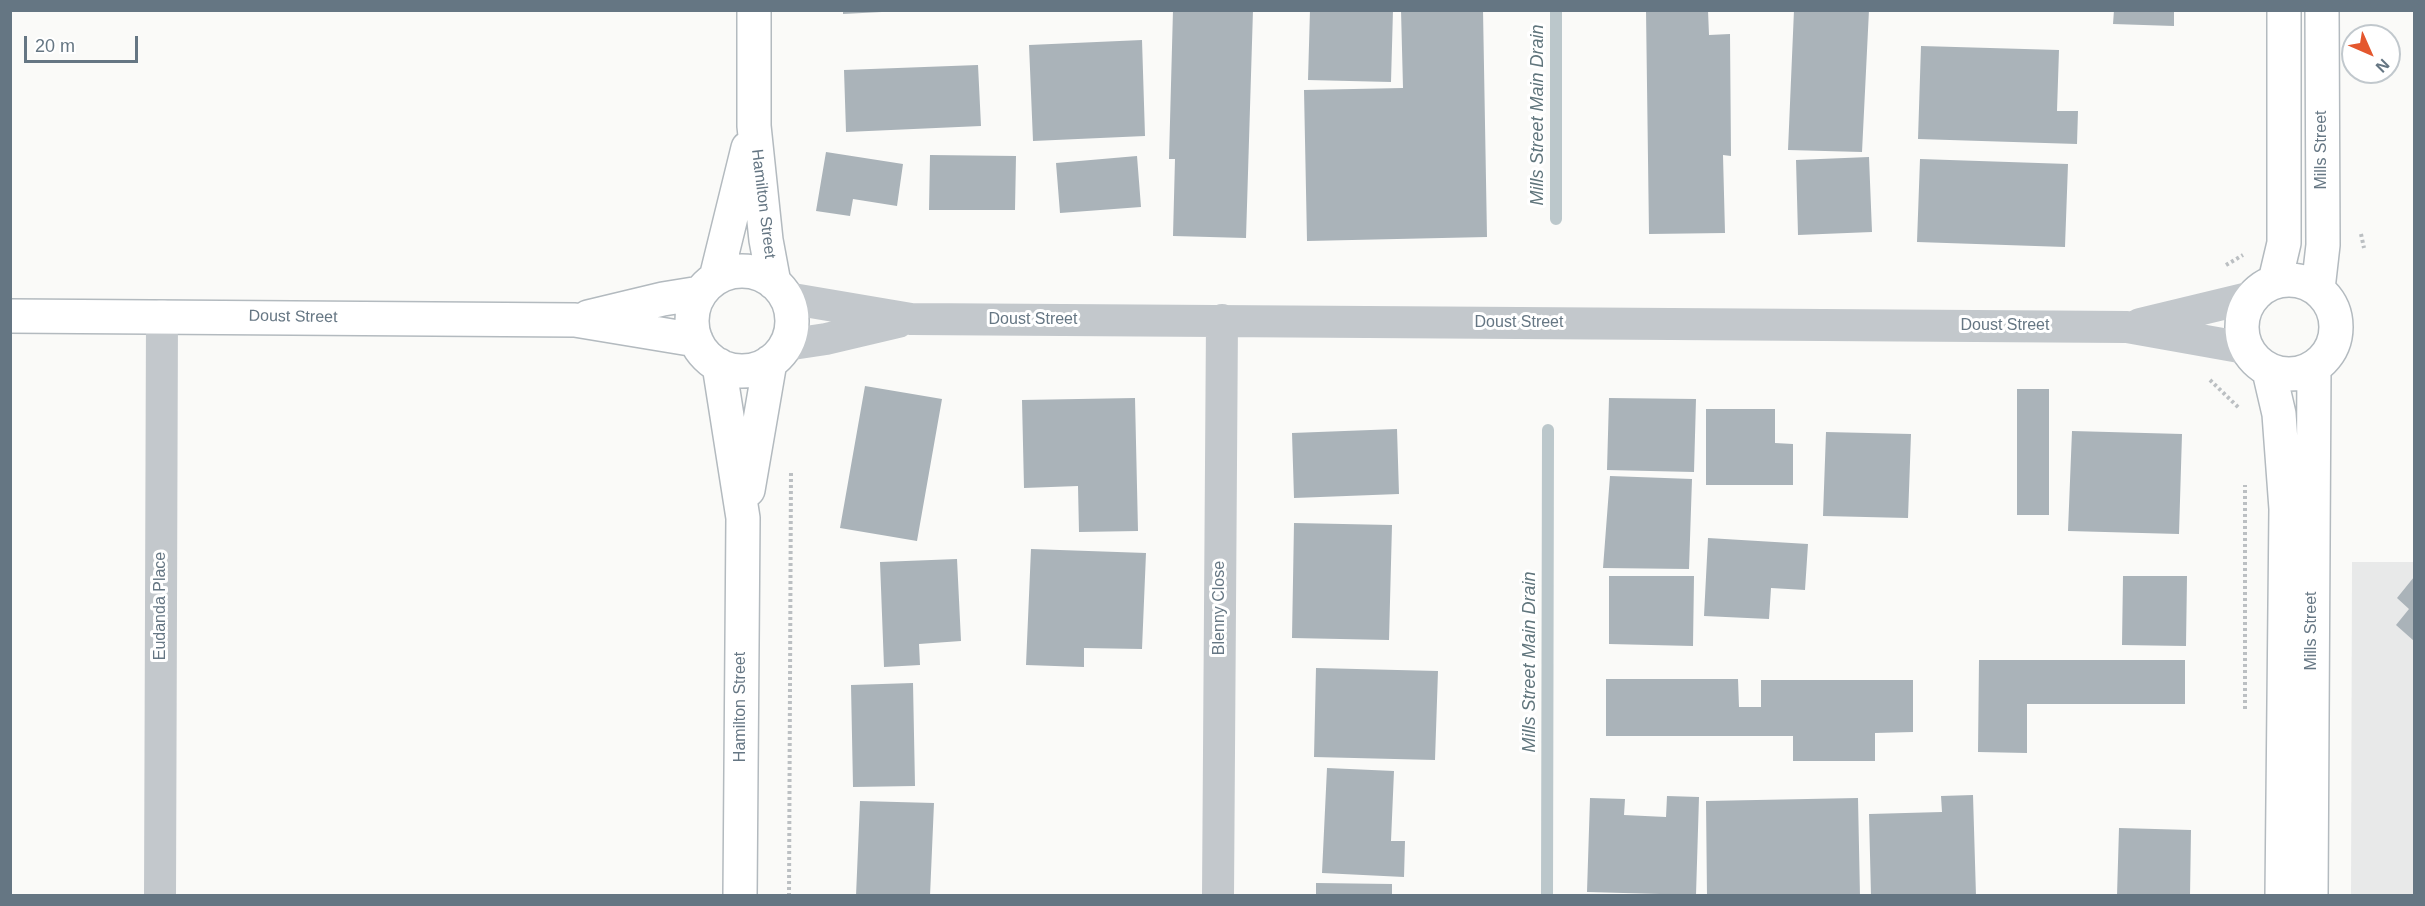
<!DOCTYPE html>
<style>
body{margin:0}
#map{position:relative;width:2425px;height:906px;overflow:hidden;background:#fafaf8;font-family:Helvetica,sans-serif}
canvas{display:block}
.frame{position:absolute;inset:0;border:12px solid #657683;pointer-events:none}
.north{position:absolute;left:2341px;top:24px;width:60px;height:60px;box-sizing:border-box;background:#fff;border:2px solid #c1c8cd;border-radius:50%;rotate:135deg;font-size:16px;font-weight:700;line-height:24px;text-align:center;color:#657683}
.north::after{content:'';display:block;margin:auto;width:21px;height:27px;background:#e4572e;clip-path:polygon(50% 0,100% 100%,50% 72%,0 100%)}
.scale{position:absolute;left:24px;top:36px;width:114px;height:27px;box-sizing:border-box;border:3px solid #657683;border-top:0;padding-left:8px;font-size:18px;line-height:21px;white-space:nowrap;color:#657683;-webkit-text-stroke:4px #fff;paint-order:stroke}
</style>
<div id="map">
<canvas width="2425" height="906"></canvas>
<div class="frame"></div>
<div class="north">N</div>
<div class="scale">20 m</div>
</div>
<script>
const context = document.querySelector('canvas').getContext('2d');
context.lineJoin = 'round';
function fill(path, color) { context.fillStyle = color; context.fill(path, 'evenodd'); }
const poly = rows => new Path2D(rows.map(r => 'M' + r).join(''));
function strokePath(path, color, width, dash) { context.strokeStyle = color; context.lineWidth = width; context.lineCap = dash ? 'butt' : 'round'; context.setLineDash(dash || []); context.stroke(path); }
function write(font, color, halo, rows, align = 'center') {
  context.font = font + ' Helvetica,sans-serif'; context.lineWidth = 6; context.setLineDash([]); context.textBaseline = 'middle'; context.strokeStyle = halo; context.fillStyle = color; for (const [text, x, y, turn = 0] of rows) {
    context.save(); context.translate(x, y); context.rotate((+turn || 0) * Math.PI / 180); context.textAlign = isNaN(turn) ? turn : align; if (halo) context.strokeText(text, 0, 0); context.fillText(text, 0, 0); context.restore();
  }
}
const built = poly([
 [2352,562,2414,562,2414,895,2351,896]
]);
const stream = poly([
 [1556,10,1556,219],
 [1547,896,1548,430]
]);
const building = poly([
 [843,10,882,10,882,12,843,14],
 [1173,10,1253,10,1246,238,1173,236,1175,159,1169,159],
 [1310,10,1393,10,1391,82,1308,80],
 [1401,10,1483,10,1487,237,1307,241,1304,90,1403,88],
 [1646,10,1708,10,1709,35,1730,34,1731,156,1723,155,1725,233,1649,234],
 [1794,10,1869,10,1862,152,1788,150],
 [2114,10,2174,10,2174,26,2113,24],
 [1142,40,1145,136,1033,141,1029,45],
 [1921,46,2059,50,2057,111,2078,111,2077,144,1918,139],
 [978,65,981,126,846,132,844,70],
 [826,152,903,164,897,206,853,199,850,216,816,211],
 [930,155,1016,156,1015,210,929,210],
 [1137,156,1141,207,1060,213,1056,163],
 [1869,157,1872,232,1798,235,1796,160],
 [1920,159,2068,164,2065,247,1917,242],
 [865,386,942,399,917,541,840,528],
 [2017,389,2049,389,2049,515,2017,515],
 [1135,398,1138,531,1079,532,1078,486,1024,488,1022,400],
 [1609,398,1696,399,1694,472,1607,470],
 [1706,409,1775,409,1775,443,1793,444,1793,485,1706,485],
 [1397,429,1399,494,1294,498,1292,433],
 [2072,431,2182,434,2179,534,2068,531],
 [1826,432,1911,434,1908,518,1823,516],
 [1610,476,1692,479,1689,569,1603,568],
 [1294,523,1392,525,1389,640,1292,638],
 [1708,538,1808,544,1805,590,1771,588,1769,619,1704,616],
 [1031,549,1146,553,1142,649,1084,648,1084,667,1026,665],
 [957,559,961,641,919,644,920,665,884,667,880,562],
 [1609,576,1694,576,1693,646,1609,644],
 [2123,576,2187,576,2186,646,2122,645],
 [2414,577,2414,641,2396,625,2409,609,2397,598],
 [1979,660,2185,660,2185,704,2027,704,2027,753,1978,752],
 [1316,668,1438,671,1435,760,1314,757],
 [1606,679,1738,679,1739,707,1761,707,1761,680,1913,680,1913,732,1875,733,1875,761,1793,761,1793,736,1606,736],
 [913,683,915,786,853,787,851,685],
 [1327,768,1394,771,1391,841,1405,841,1404,877,1322,873],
 [1973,795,1976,896,1871,896,1869,814,1942,812,1941,796],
 [1667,796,1699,797,1696,895,1587,892,1590,798,1625,799,1624,815,1666,817],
 [1858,798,1860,896,1707,896,1706,801],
 [860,801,934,803,930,896,856,896],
 [2119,828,2191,830,2190,896,2117,896],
 [1316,883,1392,884,1392,896,1316,896]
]);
const path = poly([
 [2361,234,2364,248],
 [2226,265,2243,255],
 [2210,380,2239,408],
 [2245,709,2245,485],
 [789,896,791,470]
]);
const street = poly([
 [787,298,911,319,2127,327,2245,348],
 [2140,324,2252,297],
 [786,345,826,339,898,322],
 [160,896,162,316],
 [1218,896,1222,320]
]);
const secondary = poly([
 [754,10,754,126,766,240,774,283],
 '692 321a50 50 0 1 1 100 0a50 50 0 1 1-100 0Z',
 [716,278,748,148],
 '2242 327a47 47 0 1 1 94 0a47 47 0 1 1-94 0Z',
 [2275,281,2284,243,2284,10],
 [2318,289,2323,245,2322,10],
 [10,316,575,320,696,340],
 [588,317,663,299,700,293],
 [719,365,743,518,740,896],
 [2269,371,2279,414,2286,509,2282,896],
 [748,490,770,362],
 [2311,896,2314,367]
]);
const streetNames = [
 ["Mills Street",2322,150,-90],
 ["Hamilton Street",763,204,83],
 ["Doust Street",293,317,1],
 ["Doust Street",1033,320],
 ["Doust Street",1519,323],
 ["Doust Street",2005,326],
 ["Eudanda Place",161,606,-90],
 ["Blenny Close",1220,608,-90],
 ["Mills Street",2312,631,-90],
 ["Hamilton Street",741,707,-90]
];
const waterNames = [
 ["Mills Street Main Drain",1538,115,-90],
 ["Mills Street Main Drain",1530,662,-90]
];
fill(built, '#e8e9e9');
strokePath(stream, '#bbc7cb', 12);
fill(building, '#aab3b9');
strokePath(secondary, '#b3babf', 36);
strokePath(path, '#bbbfc2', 4, [3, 3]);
strokePath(street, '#c3c8cc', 32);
strokePath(secondary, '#fff', 33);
write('16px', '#657683', '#fff', streetNames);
write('italic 18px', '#60757c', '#fff', waterNames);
</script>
